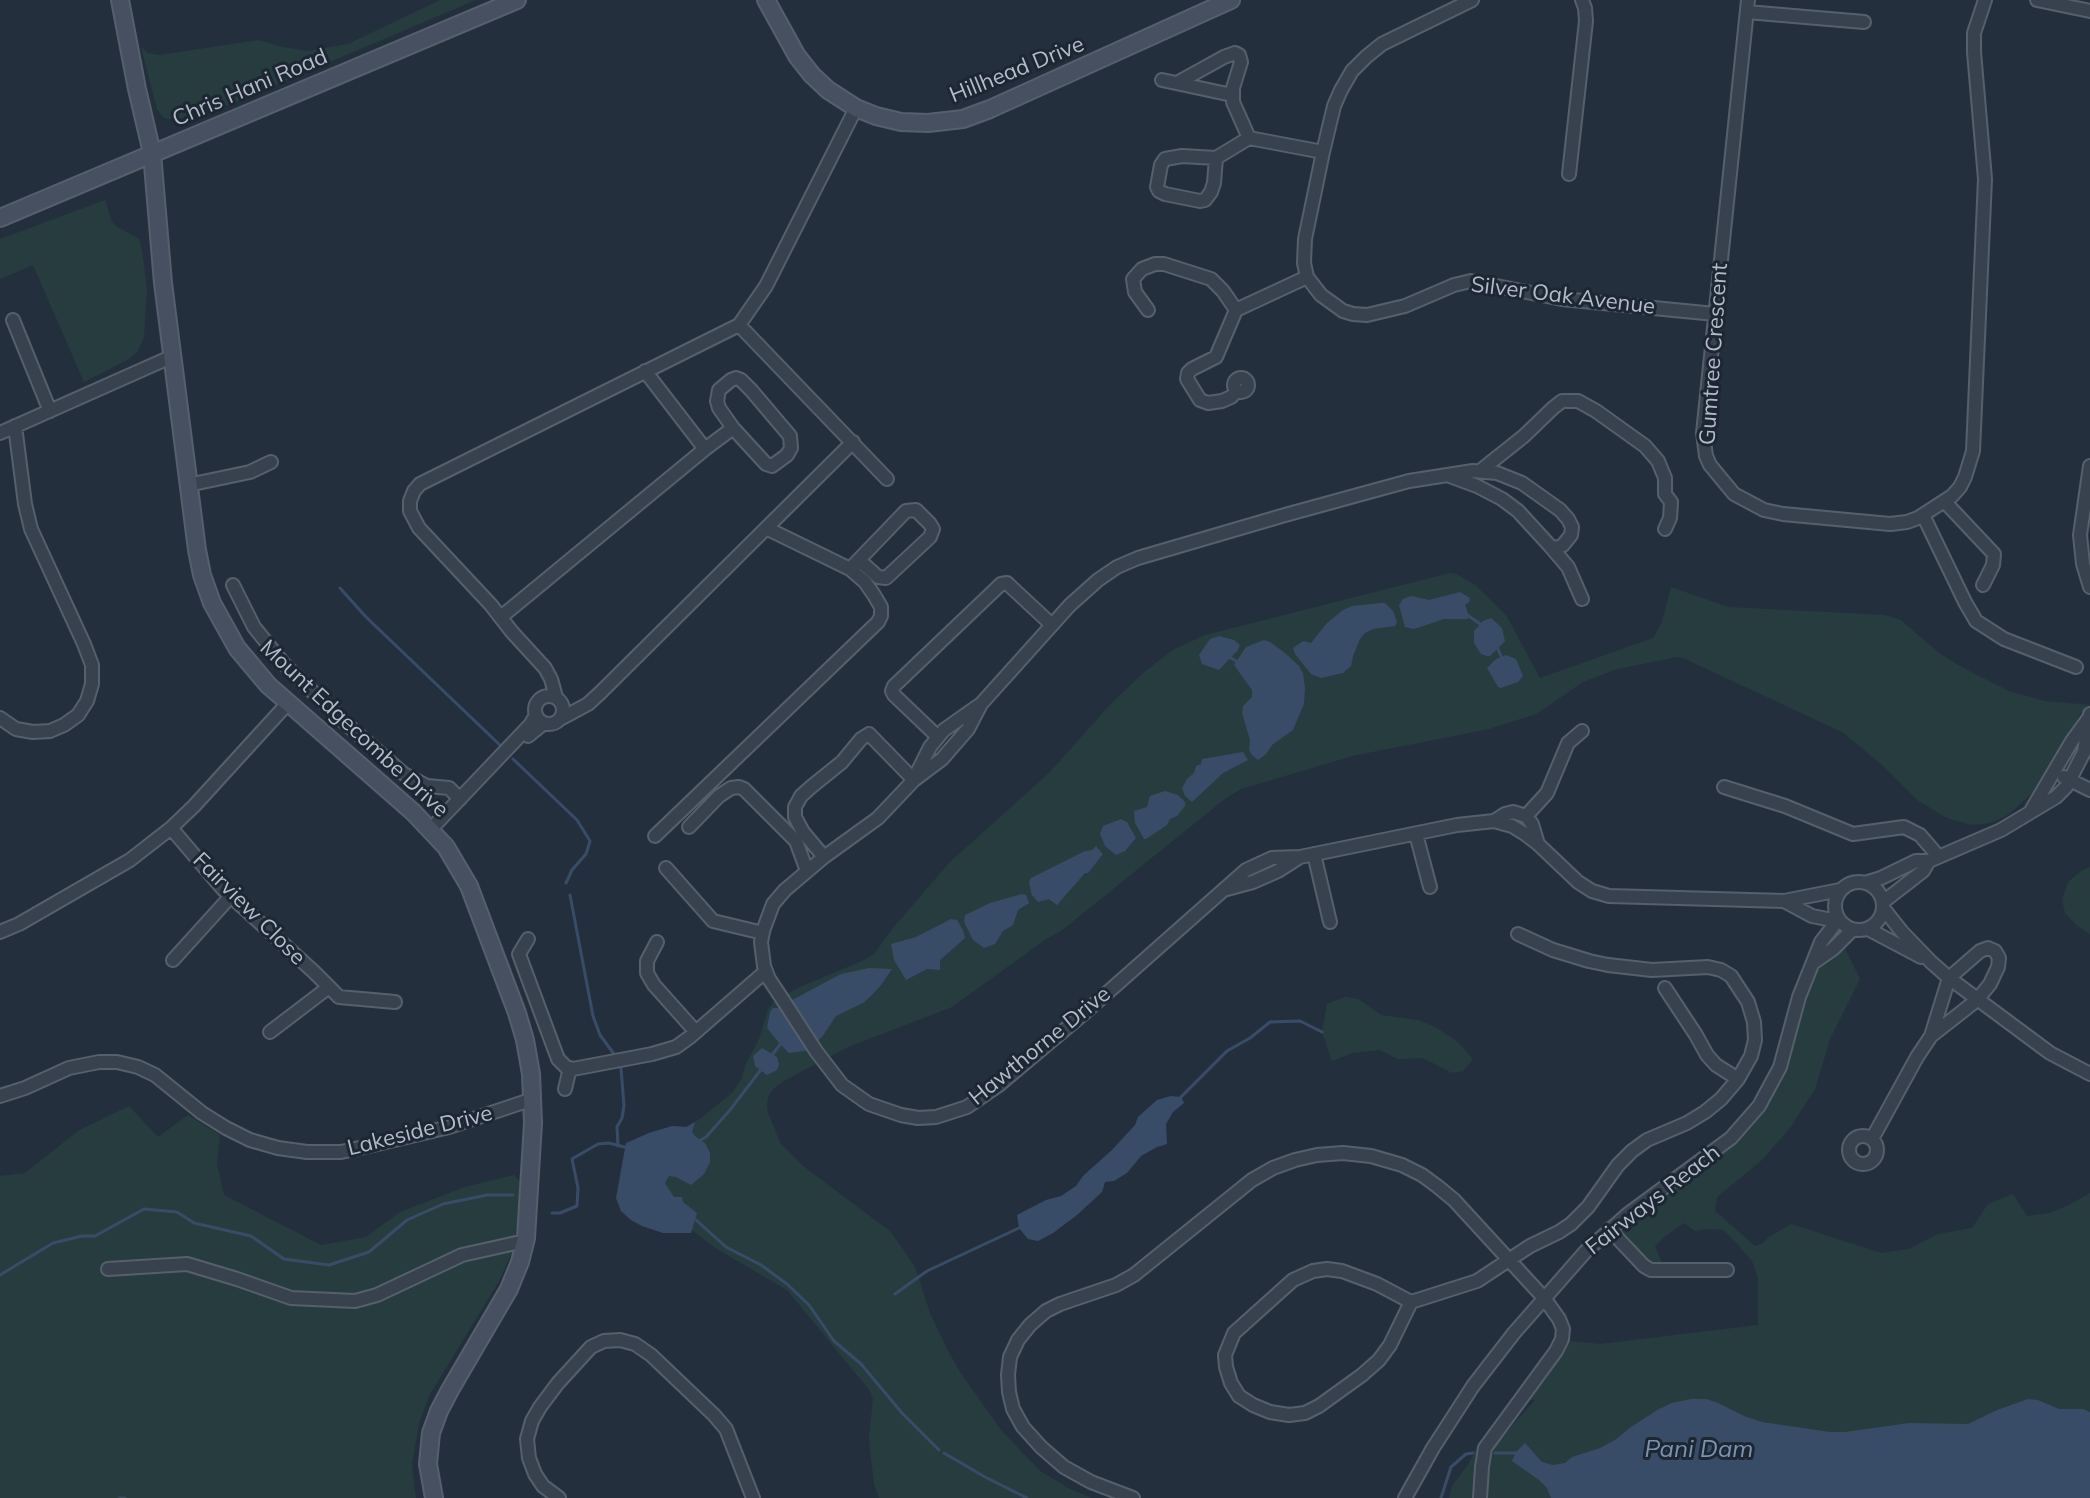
<!DOCTYPE html>
<style>
body{margin:0}
canvas{display:block;background:#242f3e}
</style>
<canvas width="2090" height="1498"></canvas>
<script>
const context = document.querySelector('canvas').getContext('2d');
context.lineJoin = 'round';
function fill(path, color) { context.fillStyle = color; context.fill(path, 'evenodd'); }
const poly = rows => new Path2D(rows.map(r => 'M' + r).join(''));
function strokePath(path, color, width, dash) { context.strokeStyle = color; context.lineWidth = width; context.lineCap = dash ? 'butt' : 'round'; context.setLineDash(dash || []); context.stroke(path); }
function write(font, color, halo, rows, align = 'center') {
  context.font = font + ' Mulish,sans-serif'; context.lineWidth = 6; context.setLineDash([]); context.textBaseline = 'middle'; context.strokeStyle = halo; context.fillStyle = color; for (const [text, x, y, turn = 0] of rows) {
    context.save(); context.translate(x, y); context.rotate((+turn || 0) * Math.PI / 180); context.textAlign = isNaN(turn) ? turn : align; if (halo) context.strokeText(text, 0, 0); context.fillText(text, 0, 0); context.restore();
  }
}
const green = poly([
 [440,0,476,0,228,105,175,120,164,118,157,109,141,47,148,53,159,55,259,40,282,47,308,51,348,44],
 [105,200,112,222,116,226,139,239,142,249,147,289,144,337,138,351,129,359,84,382,33,265,0,279,0,239],
 [1450,573,1456,574,1474,584,1506,615,1540,678,1653,638,1662,622,1671,587,1728,607,1885,615,1901,620,1939,653,1965,669,2011,692,2045,701,2090,705,2090,715,2081,713,2045,776,2031,794,2015,809,2006,816,1990,823,1971,825,1947,818,1917,800,1884,767,1844,733,1683,658,1677,657,1617,669,1583,682,1536,714,1489,729,1352,756,1241,789,1226,798,1061,931,1046,939,952,1007,848,1047,782,1082,773,1089,768,1097,767,1106,768,1113,781,1144,803,1166,891,1232,915,1267,930,1313,947,1349,960,1372,1001,1430,1040,1471,1070,1489,1092,1498,879,1498,874,1484,869,1439,873,1399,870,1391,787,1290,717,1249,682,1223,634,1178,673,1133,700,1119,733,1092,742,1078,745,1066,759,1039,768,1010,773,1002,798,988,864,960,874,954,893,928,950,862,1049,773,1108,707,1144,672,1173,650,1205,635],
 [2090,867,2090,934,2076,925,2065,913,2062,899,2068,882,2081,871],
 [1843,945,1860,979,1830,1039,1815,1089,1790,1128,1762,1160,1717,1197,1715,1211,1755,1246,1762,1244,1769,1237,1791,1224,1881,1253,1909,1249,1938,1234,1972,1228,1988,1204,2013,1194,2027,1216,2050,1213,2069,1205,2090,1193,2090,1498,1449,1498,1452,1486,1469,1463,1478,1444,1496,1444,1535,1400,1527,1399,1569,1341,1600,1344,1758,1325,1758,1278,1752,1261,1731,1237,1723,1230,1710,1229,1695,1231,1684,1223,1664,1237,1655,1246,1662,1263,1646,1264,1615,1230,1721,1155,1755,1119,1788,1062,1799,1019,1810,984,1822,962],
 [1345,997,1358,999,1381,1015,1418,1020,1437,1028,1459,1043,1473,1059,1463,1071,1452,1073,1423,1058,1398,1059,1380,1050,1352,1053,1332,1061,1322,1032,1327,1004],
 [129,1106,158,1137,188,1115,220,1135,217,1164,224,1195,321,1245,366,1237,400,1212,465,1187,514,1175,520,1181,519,1213,512,1252,499,1281,429,1396,419,1423,412,1464,416,1498,0,1498,0,1176,25,1173,78,1131]
]);
const water = poly([
 [1460,592,1470,598,1469,602,1465,605,1469,616,1468,619,1444,619,1414,629,1405,627,1399,605,1403,599,1411,596,1429,600],
 [1380,603,1385,603,1393,611,1397,622,1395,626,1373,629,1365,633,1360,639,1353,656,1351,666,1343,673,1321,678,1311,674,1295,654,1293,648,1303,641,1311,643,1327,623,1343,610,1352,606],
 [1491,618,1502,628,1505,641,1490,656,1487,656,1481,654,1474,643,1474,631,1483,621],
 [1219,636,1234,640,1240,645,1238,650,1219,670,1202,664,1199,655,1210,639],
 [1264,640,1270,642,1285,653,1299,666,1303,673,1305,688,1304,704,1293,730,1272,745,1266,754,1258,760,1251,754,1249,749,1250,740,1242,713,1243,706,1252,697,1252,690,1234,665,1246,647],
 [1506,655,1516,659,1523,676,1518,682,1501,688,1498,687,1487,668,1496,659],
 [1243,752,1248,760,1223,773,1192,802,1185,796,1182,788,1187,779,1194,773,1196,766,1201,764,1202,759],
 [1165,791,1178,795,1185,802,1185,806,1177,816,1170,819,1167,825,1146,839,1144,839,1135,823,1134,811,1147,807,1150,796],
 [1121,819,1127,822,1136,838,1125,851,1116,855,1105,846,1100,834,1103,826],
 [1096,846,1103,854,1088,873,1085,873,1057,905,1049,899,1038,902,1033,896,1032,896,1029,882,1031,878,1085,851,1092,850],
 [1022,894,1026,895,1029,903,1018,910,1013,925,1003,931,995,944,984,948,973,940,964,922,965,915,990,903],
 [951,919,957,920,963,930,965,938,940,960,940,970,927,969,906,980,894,960,891,944,916,937],
 [869,968,892,969,881,985,872,995,863,1003,836,1016,822,1037,805,1051,789,1053,780,1044,767,1028,770,1012,773,1008,777,1008,841,974],
 [762,1048,777,1057,779,1064,777,1070,767,1075,755,1066,753,1056],
 [1171,1096,1181,1097,1184,1103,1173,1112,1166,1124,1167,1144,1157,1147,1141,1156,1127,1173,1114,1181,1105,1182,1102,1192,1077,1215,1053,1233,1038,1241,1028,1239,1019,1228,1017,1215,1046,1200,1061,1196,1076,1186,1083,1176,1112,1150,1135,1125,1138,1117,1157,1100],
 [695,1122,692,1132,696,1137,705,1143,710,1153,710,1162,704,1174,691,1185,676,1177,669,1176,665,1183,674,1197,682,1197,683,1202,697,1213,691,1233,663,1233,642,1226,631,1220,621,1211,616,1198,626,1143,649,1133,672,1126,687,1127],
 [1691,1399,1706,1399,1718,1403,1744,1416,1762,1422,1830,1432,1845,1432,1909,1423,1968,1424,1997,1410,2028,1399,2038,1400,2059,1409,2083,1409,2090,1412,2090,1498,1551,1498,1547,1488,1539,1480,1512,1461,1516,1452,1525,1443,1542,1462,1553,1465,1565,1463,1572,1457,1600,1448,1615,1440,1631,1427,1659,1409,1672,1403]
]);
const stream = poly([
 [340,588,366,617,502,747],
 [1466,614,1483,626],
 [1496,645,1501,656],
 [1231,658,1236,661],
 [513,759,577,820,590,841,586,854,572,870,566,883],
 [570,895,593,1016,600,1035,614,1054],
 [772,1055,782,1042],
 [1181,1097,1227,1051,1250,1038,1270,1022,1300,1021,1322,1032],
 [697,1142,706,1137,730,1110,763,1067],
 [618,1146,617,1127,622,1118,624,1106,621,1068],
 [552,1213,560,1213,577,1206,578,1188,572,1159,598,1144,609,1143,628,1148],
 [696,1220,726,1247,761,1265,787,1284,809,1305,834,1341,861,1364,902,1413,939,1450],
 [0,1275,53,1243,82,1236,95,1236,144,1209,177,1212,194,1223,251,1236,284,1259,329,1265,369,1252,407,1220,443,1204,487,1195,513,1195],
 [895,1294,927,1271,1019,1228],
 [944,1453,985,1477,1027,1498],
 [1495,1453,1517,1453],
 [119,1498,125,1498],
 [1441,1498,1451,1467,1466,1454,1473,1453]
]);
const street = poly([
 [1472,0,1382,44,1366,57,1352,71,1341,90,1334,106,1323,152,1305,239,1304,263,1307,277,1321,295,1343,311,1353,314,1367,315,1405,306,1454,285,1471,281,1562,299,1715,314],
 [1748,0,1703,433,1706,456,1710,465,1734,494,1764,510,1783,514,1890,524,1907,522,1918,518,1952,496,1960,487,1965,477,1973,451,1985,179,1974,52,1974,33,1985,0],
 [2037,0,2090,11],
 [1747,12,1864,22],
 [1162,80,1232,95],
 [1177,83,1224,57,1235,53,1239,55,1241,62,1233,88,1233,102,1249,138],
 [1249,138,1323,152],
 [1216,158,1214,183,1211,192,1205,200,1200,201,1165,194,1159,191,1157,187,1161,165,1165,159,1182,156,1216,158,1249,138],
 [1569,174,1586,21,1585,8,1582,0],
 [1148,310,1135,292,1133,279,1142,269,1155,264,1164,264,1211,279,1223,291,1236,310],
 [1236,310,1216,357,1192,369,1188,373,1187,379,1200,400,1208,403,1222,401,1231,397,1237,391],
 [1236,310,1307,277],
 [13,320,50,411],
 [739,325,766,286,856,108],
 [736,378,741,380,751,390,790,436,791,448,787,455,772,466,766,464,733,428,719,408,717,401,719,390,731,380,736,378],
 '1234 385a7 7 0 1 1 14 0a7 7 0 1 1-14 0Z',
 [0,433,173,356],
 [705,449,733,428],
 [2090,466,2080,535,2083,564,2090,587],
 [1480,471,1524,436,1553,408,1562,401,1578,401,1596,411,1645,446,1658,461,1665,478,1665,494,1671,502,1670,518,1665,529],
 [1450,476,1477,486,1502,499,1518,511,1551,547,1557,548,1563,545,1571,535,1572,527,1568,519,1560,510,1522,483,1497,473,1473,471,1409,481,1285,515,1138,558,1117,567,1098,580,1070,605,981,704,968,729,942,759,914,780,878,818,824,857,785,890,773,904,763,931,761,942,764,966,769,979,781,997,816,1051,842,1085,869,1104,901,1115,918,1118,936,1117,967,1107,999,1085,1081,1016,1246,870,1272,858,1300,857,1457,825,1494,821,1512,826,1525,834,1538,844,1578,882,1592,891,1609,896,1784,901,1840,890],
 [188,485,250,472,271,462],
 [1945,502,1994,554,1993,565,1983,585],
 [1923,515,1965,602,1976,621,2004,639,2076,667],
 [1551,547,1568,567,1582,599],
 [850,569,902,515,906,511,916,510,930,524,933,529,930,537,886,578,878,577,859,560],
 [233,585,254,627,284,664,344,722,404,774,427,786,449,788,460,799],
 [501,617,705,449,645,371],
 '535 710a14 14 0 1 1 28 0a14 14 0 1 1-28 0Z',
 [556,697,551,679,545,668,512,632,491,605,419,528,410,511,410,501,414,491,420,484,739,325,887,479],
 [0,718,16,729,33,732,50,731,64,725,78,715,87,701,92,684,92,665,84,644,31,529,25,504,15,426],
 [562,718,588,704,600,693,853,442],
 [528,736,544,723],
 [938,737,894,695,892,691,894,686,1001,584,1007,583,1009,585,1052,625],
 [915,777,930,747,944,730,978,706],
 [2064,777,2090,790],
 [1724,787,1785,806,1853,834,1904,827,1920,835,1938,856],
 [2032,809,2072,741,2088,719],
 [1526,816,1547,793,1568,743,1582,731],
 [1494,821,1505,814,1513,812,1526,816,1532,824,1538,844],
 [689,827,719,796,731,788,739,787,744,789,796,841,807,871],
 [171,828,223,889,314,972,339,997,395,1002],
 [431,829,530,725,536,715],
 [1416,834,1430,887],
 [655,836,878,622,881,616,881,607,874,595,865,582,850,569,766,528],
 [1314,854,1330,922],
 [824,857,803,832,795,817,795,807,801,796,811,787,842,762,861,739,869,734,914,780],
 [666,868,713,921,763,933],
 '1835 906a24 24 0 1 1 48 0a24 24 0 1 1-48 0Z',
 [1865,883,1881,878,1916,861,1929,861,2001,830,2056,797,2066,787,2084,752,2090,714],
 [1227,889,1253,882,1278,871,1300,857],
 [1784,901,1812,916,1827,919,1837,918],
 [1883,902,1923,871,1929,861],
 [1883,908,1902,932,1931,962,1949,978,2050,1053,2090,1074],
 [1868,929,1921,957],
 [0,932,19,924,130,860,171,828,194,806,288,703],
 [528,939,519,954,520,957,558,1059,566,1067,573,1069,652,1054,676,1047,690,1037,766,971],
 [657,942,647,961,647,973,654,985,696,1032],
 [173,960,231,896],
 [1813,963,1833,949,1852,930],
 [1665,988,1696,1035,1707,1055,1716,1065,1738,1079],
 [270,1032,329,987],
 [565,1089,570,1068],
 [0,1096,25,1088,69,1068,99,1062,117,1062,138,1067,155,1075,202,1113,226,1128,250,1140,278,1148,307,1152,341,1152,373,1145,449,1127,533,1099],
 '1849 1150a14 14 0 1 1 28 0a14 14 0 1 1-28 0Z',
 [1872,1139,1917,1057,1931,1036,1949,978,1980,951,1988,948,1995,951,1999,958,1998,967,1990,984,1977,1000,1931,1036],
 [1609,1229,1644,1266,1651,1270,1727,1270],
 [108,1269,187,1264,237,1279,291,1298,355,1301,377,1295,462,1255,525,1241],
 [1411,1302,1390,1345,1379,1360,1362,1375,1319,1406,1305,1413,1289,1415,1270,1412,1253,1405,1239,1396,1231,1383,1226,1367,1225,1355,1234,1333,1293,1280,1313,1271,1327,1269,1342,1271,1377,1284,1411,1302,1477,1281,1530,1246,1559,1232,1571,1224,1588,1207,1618,1165,1632,1151,1647,1140,1687,1123,1705,1112,1721,1099,1738,1079,1751,1056,1755,1040,1754,1022,1748,1002,1731,976,1721,970,1708,967,1652,970,1608,965,1589,961,1553,950,1518,934],
 [559,1498,543,1486,535,1474,529,1458,527,1439,532,1421,540,1407,558,1383,591,1347,604,1341,620,1340,635,1344,651,1355,714,1415,726,1429,753,1498],
 [1133,1498,1091,1482,1064,1467,1041,1447,1023,1427,1013,1409,1009,1392,1008,1375,1010,1357,1018,1340,1030,1325,1046,1311,1060,1304,1116,1285,1134,1275,1252,1180,1273,1168,1295,1160,1317,1155,1343,1153,1371,1156,1402,1165,1422,1175,1437,1186,1454,1200,1544,1298,1559,1319,1563,1329,1562,1339,1556,1351,1485,1448,1482,1467,1480,1498],
 [1405,1498,1433,1448,1473,1386,1514,1333,1586,1251,1628,1214,1731,1138,1759,1106,1780,1067,1799,997,1821,942,1838,920]
]);
const secondary = poly([
 [120,0,137,89,152,153,163,283,197,550,202,575,212,603,237,648,268,685,413,812,446,847,469,886,517,1013,525,1040,531,1074,533,1123,526,1238,520,1262,509,1289,450,1390,439,1411,431,1433,428,1464,434,1498],
 [766,0,797,56,812,75,828,90,856,108,876,116,901,122,928,123,963,119,990,109,1231,0],
 [0,218,517,0]
]);
const streetNames = [
 ["Hillhead Drive",1017,70,-22],
 ["Chris Hani Road",250,88,-23],
 ["Silver Oak Avenue",1563,296,7],
 ["Gumtree Crescent",1714,354,-86],
 ["Mount Edgecombe Drive",354,729,43],
 ["Fairview Close",249,909,45],
 ["Hawthorne Drive",1040,1046,-39],
 ["Lakeside Drive",420,1131,-14],
 ["Fairways Reach",1653,1200,-38]
];
const waterNames = [
 ["Pani Dam",1699,1450]
];
fill(green, '#263c3f');
fill(water, '#394c67');
strokePath(stream, '#394c67', 3);
strokePath(street, '#565f6c', 16);
strokePath(secondary, '#565f6c', 20);
strokePath(street, '#38414e', 12);
strokePath(secondary, '#465061', 16);
write('22px', '#b4bcc9', '#1d2633', streetNames);
write('italic 24px', '#7c92b1', '#1d2633', waterNames);
</script>
